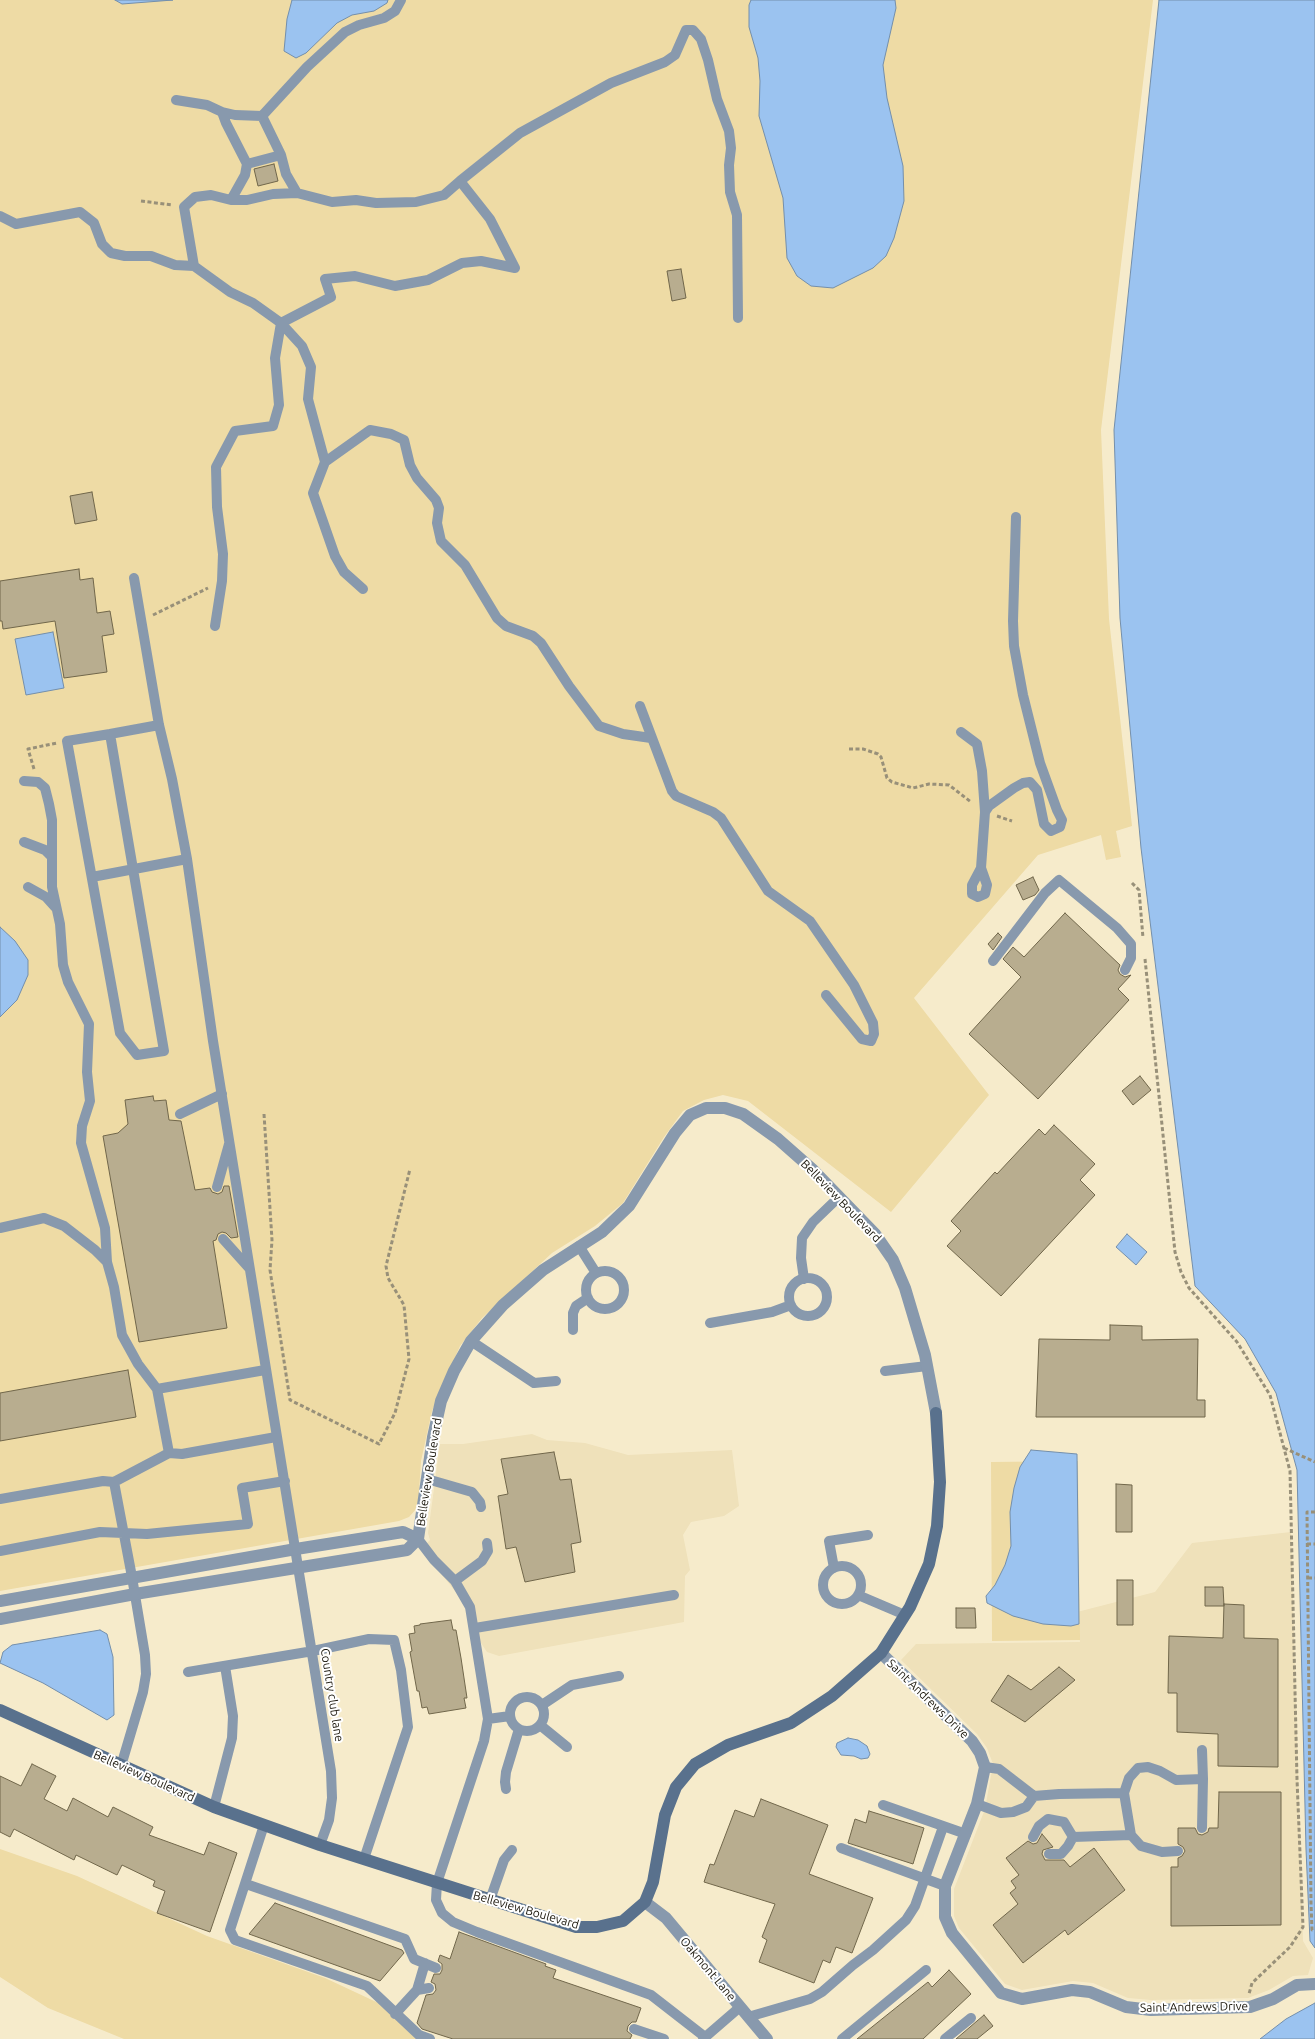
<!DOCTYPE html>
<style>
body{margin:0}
canvas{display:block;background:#f6ebcb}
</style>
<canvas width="1315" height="2039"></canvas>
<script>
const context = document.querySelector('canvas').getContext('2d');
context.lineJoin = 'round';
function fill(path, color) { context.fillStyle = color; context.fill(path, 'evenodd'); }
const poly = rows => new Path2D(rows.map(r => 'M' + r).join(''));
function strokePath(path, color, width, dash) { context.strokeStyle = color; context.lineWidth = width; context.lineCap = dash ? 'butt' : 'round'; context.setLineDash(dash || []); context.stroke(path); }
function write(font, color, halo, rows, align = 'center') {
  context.font = font + ' Ubuntu,sans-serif'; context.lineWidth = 4; context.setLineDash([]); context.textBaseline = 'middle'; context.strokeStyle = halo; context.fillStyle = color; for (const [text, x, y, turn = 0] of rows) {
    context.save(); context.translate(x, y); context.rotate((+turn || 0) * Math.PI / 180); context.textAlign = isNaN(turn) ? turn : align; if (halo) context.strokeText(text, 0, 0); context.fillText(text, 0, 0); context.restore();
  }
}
const built = poly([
 [532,1434,547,1440,585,1443,628,1455,732,1450,739,1506,724,1516,691,1522,683,1535,690,1570,685,1576,684,1622,499,1656,487,1652,479,1640,471,1611,434,1565,426,1544,430,1540,428,1533,440,1444,463,1444],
 [1291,1532,1303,1941,1313,1958,1308,1975,1293,1976,1269,1990,1248,1998,1151,2000,1128,1998,1093,1983,1073,1981,1022,1990,1005,1984,959,1928,954,1916,954,1889,985,1809,993,1764,987,1748,977,1734,901,1660,916,1644,1080,1642,1077,1612,1155,1592,1192,1543]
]);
const green = poly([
 [0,0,1153,0,1101,430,1109,619,1132,826,1116,831,1121,857,1106,860,1101,835,1038,855,914,998,989,1095,891,1212,748,1101,723,1095,704,1100,683,1111,664,1137,623,1203,595,1226,552,1253,482,1318,460,1346,432,1411,421,1461,418,1507,409,1517,399,1521,0,1591],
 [1078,1461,1080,1640,992,1641,991,1462],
 [0,1849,77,1876,207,1936,325,1978,402,2014,417,2039,124,2039,48,2008,0,1977]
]);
const water = poly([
 [115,0,173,0,122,4,115,0],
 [292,0,388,0,387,3,374,11,352,15,337,23,306,53,296,58,284,51,287,19,292,0],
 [751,0,895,0,896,8,883,65,887,98,903,166,904,201,894,238,886,256,873,268,833,288,811,286,797,276,787,258,783,198,759,116,760,81,758,58,749,27,749,5,751,0],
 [1159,0,1315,0,1315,1948,1310,1941,1306,1849,1297,1470,1276,1393,1245,1339,1195,1286,1141,848,1120,618,1114,430,1159,0],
 [53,632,64,688,26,695,15,639,53,632],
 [0,927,15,941,28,960,28,975,17,1000,0,1017,0,927],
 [1127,1234,1147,1252,1136,1265,1116,1247,1127,1234],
 [1031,1450,1077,1454,1079,1624,1071,1626,1043,1624,1013,1616,987,1603,986,1596,995,1585,1005,1565,1011,1546,1010,1512,1014,1488,1020,1467,1031,1450],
 [100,1630,107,1634,113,1657,114,1715,107,1720,43,1683,0,1663,3,1652,12,1645,100,1630],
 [848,1738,858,1740,867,1746,870,1754,868,1758,861,1759,854,1756,841,1755,836,1747,837,1743,848,1738],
 [1315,2003,1315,2039,1260,2039,1286,2019,1315,2003]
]);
const building = poly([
 [274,164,278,181,258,186,254,169,274,164],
 [681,269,686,298,672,301,667,271,681,269],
 [92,492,97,520,75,524,70,496,92,492],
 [79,569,80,580,93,578,97,613,110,611,114,634,102,636,107,672,64,678,55,621,3,629,2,621,0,621,0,581,79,569],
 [1033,877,1039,890,1035,895,1023,900,1016,885,1033,877],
 [1065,913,1120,965,1118,970,1120,974,1125,977,1131,975,1118,989,1129,1000,1038,1099,969,1034,1021,977,1003,959,1013,947,1024,957,1065,913],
 [998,933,1002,937,993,950,988,944,998,933],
 [1140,1076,1151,1090,1133,1105,1122,1091,1140,1076],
 [153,1096,154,1101,166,1100,169,1120,181,1121,195,1190,210,1188,212,1192,218,1194,222,1192,224,1186,229,1186,238,1237,231,1238,226,1233,222,1232,218,1234,216,1240,213,1241,227,1328,139,1342,103,1136,118,1133,128,1124,125,1100,153,1096],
 [1054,1125,1095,1164,1080,1180,1095,1195,1001,1296,947,1246,961,1231,951,1221,995,1172,997,1174,1039,1129,1045,1135,1054,1125],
 [1110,1325,1142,1326,1142,1340,1198,1339,1197,1400,1205,1400,1205,1417,1036,1417,1039,1339,1110,1340,1110,1325],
 [128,1370,136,1417,0,1441,0,1393,128,1370],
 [554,1452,560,1480,571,1479,581,1542,571,1544,575,1572,525,1582,516,1547,506,1549,498,1496,508,1494,501,1459,554,1452],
 [1116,1484,1132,1485,1132,1532,1116,1532,1116,1484],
 [1117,1580,1133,1580,1133,1625,1117,1625,1117,1580],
 [1205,1587,1223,1587,1224,1606,1205,1606,1205,1587],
 [1224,1604,1244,1605,1244,1638,1278,1639,1278,1767,1218,1766,1218,1734,1177,1732,1177,1693,1168,1693,1169,1636,1223,1638,1224,1604],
 [956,1608,975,1608,976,1628,956,1628,956,1608],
 [451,1620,453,1630,456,1630,461,1658,467,1698,464,1698,466,1708,429,1714,427,1707,422,1708,419,1691,417,1691,410,1652,412,1651,409,1634,415,1633,414,1626,420,1625,420,1624,451,1620],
 [1059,1667,1075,1680,1025,1722,991,1701,1008,1675,1031,1690,1059,1667],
 [32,1764,56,1776,44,1799,67,1811,73,1798,108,1817,113,1807,153,1827,149,1835,204,1855,209,1842,237,1853,210,1932,157,1913,165,1891,153,1886,155,1881,122,1865,117,1875,76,1855,74,1860,14,1829,10,1837,0,1832,0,1776,21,1786,32,1764],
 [1219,1792,1281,1792,1281,1925,1171,1926,1171,1867,1178,1867,1178,1858,1182,1856,1185,1851,1183,1847,1178,1844,1178,1828,1195,1828,1198,1834,1202,1835,1208,1832,1209,1828,1218,1828,1219,1792],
 [761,1799,828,1825,809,1874,873,1898,852,1953,836,1947,830,1963,823,1960,814,1983,759,1962,767,1940,762,1937,775,1904,704,1882,710,1864,714,1865,735,1810,754,1817,761,1799],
 [869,1811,924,1828,913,1864,848,1843,855,1819,866,1823,869,1811],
 [1042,1834,1053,1847,1043,1850,1042,1854,1045,1860,1064,1860,1070,1867,1094,1848,1125,1890,1068,1935,1065,1930,1023,1963,993,1925,1018,1904,1010,1893,1016,1888,1011,1881,1019,1875,1006,1858,1028,1841,1033,1844,1037,1843,1042,1834],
 [275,1903,402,1950,404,1953,380,1981,249,1934,275,1903],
 [459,1932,546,1964,545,1966,556,1970,553,1978,641,2008,636,2022,632,2022,628,2026,627,2031,632,2035,630,2039,453,2039,422,2029,417,2023,426,1995,433,1994,436,1990,435,1984,431,1982,434,1974,440,1974,442,1970,442,1964,438,1961,440,1955,450,1959,459,1932],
 [949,1970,971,1994,923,2039,857,2039,928,1982,932,1987,949,1970],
 [984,2015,993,2026,977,2039,956,2039,984,2015]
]);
const path = poly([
 [141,201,172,205],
 [153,615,208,588],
 [849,749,863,749,878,754,881,757,887,778,892,782,913,788,929,784,949,785,971,802],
 [34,769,28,749,57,743],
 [997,816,1012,821],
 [1132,883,1139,890,1143,938],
 [1145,959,1175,1252,1181,1272,1189,1288,1237,1342,1270,1395,1290,1471,1297,1779,1303,1927,1290,1947,1252,1983,1249,1994],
 [264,1114,272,1240,270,1270,290,1400,379,1444,395,1413,409,1359,404,1305,388,1278,386,1266,410,1169],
 [1284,1448,1315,1462],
 [1315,1512,1307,1512,1311,1903,1312,1930,1315,1930],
 [1307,1544,1315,1544],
 [1308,1578,1315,1578]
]);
const lane = poly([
 [176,100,207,105,222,112,235,115,262,116,281,155,286,174,297,193,332,202,356,200,376,203,416,202,444,195,460,181],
 [222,112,226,123,247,164,245,175,231,200],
 [262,116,307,67,345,32,359,25,384,18,395,11,401,0],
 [247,164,281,155],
 [0,216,16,224,80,212,94,223,102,244,111,253,125,256,151,256,175,265,194,266,230,292,253,303,281,323,275,358,279,405,273,426,235,431,216,467,217,507,223,554,222,581,215,626],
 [194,266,184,207,195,197,211,195,231,200,247,200,273,194,297,193],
 [325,462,308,399,311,367,302,346,281,323,331,297,325,279,355,276,395,286,428,280,462,263,481,261,515,268,490,219,460,181,520,133,611,83,665,62,675,55,686,30,693,30,701,39,708,60,717,99,729,131,731,148,729,165,730,192,737,215,738,318],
 [134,578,159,725,172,779,187,859,213,1041,331,1771,332,1798,329,1820,320,1845],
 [363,589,344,572,335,556,313,493,325,462,370,430,391,434,404,440,410,465,417,478,436,500,439,508,437,523,441,541,465,565,497,618,506,626,533,636,541,643,569,686,599,726,623,734,651,738],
 [640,706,672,791,676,796,713,812,721,818,768,891,810,921,854,985,873,1023,874,1034,871,1041,862,1039,826,995],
 [961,732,977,744,982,771,985,812],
 [110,734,164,1051,137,1055,120,1033,67,741,110,734,159,725],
 [24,781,38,782,45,788,49,804,52,820,52,887,60,924,63,965,68,982,89,1024,87,1072,90,1101,82,1126,81,1143,105,1228,107,1262],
 [24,842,45,850,52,857],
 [981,868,987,885,985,894,978,897,972,894,972,885,981,868,985,812,989,806,1014,788,1023,783,1030,782,1037,790,1044,824,1051,831,1060,827,1062,820,1057,810,1040,763,1023,695,1014,646,1013,621,1016,517],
 [92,877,187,859],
 [28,887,46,897,55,907],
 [993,961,1045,893,1059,880,1117,928,1131,944,1131,958,1125,970],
 [180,1114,222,1094],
 [217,1187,229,1144],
 [0,1228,44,1218,64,1226,95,1250,107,1262,114,1287,122,1335,138,1364,157,1389,169,1453],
 [223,1239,249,1268],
 [579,1246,596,1273],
 '586 1290a19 19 0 1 1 38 0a19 19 0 1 1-38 0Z',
 '789 1297a19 19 0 1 1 38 0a19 19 0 1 1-38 0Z',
 [804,1279,801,1258,802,1238,813,1222,839,1197],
 [710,1323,772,1312,791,1305],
 [573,1330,573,1313,576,1306,588,1298],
 [471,1341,534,1383,556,1381],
 [885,1371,927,1366],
 [157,1389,265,1370],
 [427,1479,472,1492,480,1502,481,1507],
 [114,1482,132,1577,145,1655,146,1674,143,1692,121,1766],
 [0,1499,103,1481,114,1482,169,1453,182,1454,276,1437],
 [418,1539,434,1560,455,1581,470,1607,488,1719,484,1741,437,1883,436,1900,442,1913,453,1922,477,1932,651,1995,705,2037],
 [0,1551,100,1532,147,1534,248,1524,242,1488,285,1481],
 '823 1585a19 19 0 1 1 38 0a19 19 0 1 1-38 0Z',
 [834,1568,829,1541,868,1535],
 [455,1581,482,1561,488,1551,487,1543],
 [858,1595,905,1615],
 [475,1628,674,1595],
 [188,1672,313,1651,369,1639,394,1640,401,1670,408,1727,364,1859],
 '510 1714a17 17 0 1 1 34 0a17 17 0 1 1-34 0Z',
 [542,1705,572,1685,619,1676],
 [488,1719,510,1716],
 [540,1725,567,1747],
 [1202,1750,1203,1779],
 [506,1789,505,1782,506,1772,519,1729],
 [1124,1793,1131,1835,1141,1846,1162,1852,1178,1851],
 [1034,1796,1059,1794,1124,1793,1129,1778,1138,1768,1148,1767,1160,1771,1176,1780,1203,1779,1202,1828],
 [977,1804,1001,1813,1013,1812,1026,1807,1034,1796,999,1769,985,1767],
 [883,1805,966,1834],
 [214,1807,232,1738,233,1716,225,1666],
 [264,1825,230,1930,235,1940,367,1986,419,2035,430,2039],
 [1033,1837,1039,1826,1048,1819,1064,1822,1073,1837],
 [841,1848,945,1886],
 [1049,1854,1061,1854,1068,1846,1073,1837,1131,1835],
 [246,1884,405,1939,414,1959,436,1968],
 [490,1900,504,1860,512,1850],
 [417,1990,425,1963],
 [395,2014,417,1990,429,1988],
 [748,2017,810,1999,822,1992,853,1965,873,1950,906,1920,915,1906,943,1827],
 [634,2029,664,2039],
 [703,2039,740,2007],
 [842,2039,926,1970],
 [945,2039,971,2018]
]);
const street = poly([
 [0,1601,296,1549,403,1532,418,1539],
 [0,1619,135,1594,407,1550,418,1539,433,1437,441,1401,454,1371,471,1341,503,1305,543,1270,602,1232,629,1206,675,1133,690,1115,706,1108,725,1108,743,1114,778,1139,812,1169,875,1234,893,1260,905,1288,925,1355,936,1413],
 [881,1653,972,1741,980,1753,985,1767,977,1804,945,1886,945,1917,952,1933,1001,1993,1022,1999,1072,1990,1090,1992,1126,2007,1151,2010,1250,2007,1273,1999,1297,1985,1315,1984],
 [645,1902,666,1918,767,2039]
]);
const secondary = poly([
 [0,1710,214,1807,320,1845,576,1927,597,1927,623,1921,645,1902,653,1882,665,1815,676,1787,695,1764,728,1745,791,1723,832,1696,881,1653,910,1607,929,1564,937,1526,940,1482,936,1413]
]);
const streetNames = [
 ["Belleview Boulevard",841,1201,46],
 ["Belleview Boulevard",429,1472,-81],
 ["Country club lane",332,1695,81],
 ["Saint Andrews Drive",928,1699,44],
 ["Belleview Boulevard",144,1776,24],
 ["Belleview Boulevard",526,1910,16],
 ["Oakmont Lane",708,1969,50],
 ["Saint Andrews Drive",1194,2007,-1]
];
fill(built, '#efe1ba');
fill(green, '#eedba5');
fill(water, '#9bc3f0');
strokePath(water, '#748fab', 1);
fill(building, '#b8ad8f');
strokePath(building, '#71674b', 1);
strokePath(path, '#989079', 3, [4, 2.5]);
strokePath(lane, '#8899ad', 10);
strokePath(street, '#8899ad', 12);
strokePath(secondary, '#59718d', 12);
write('12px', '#1a160b', '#fff', streetNames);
</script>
